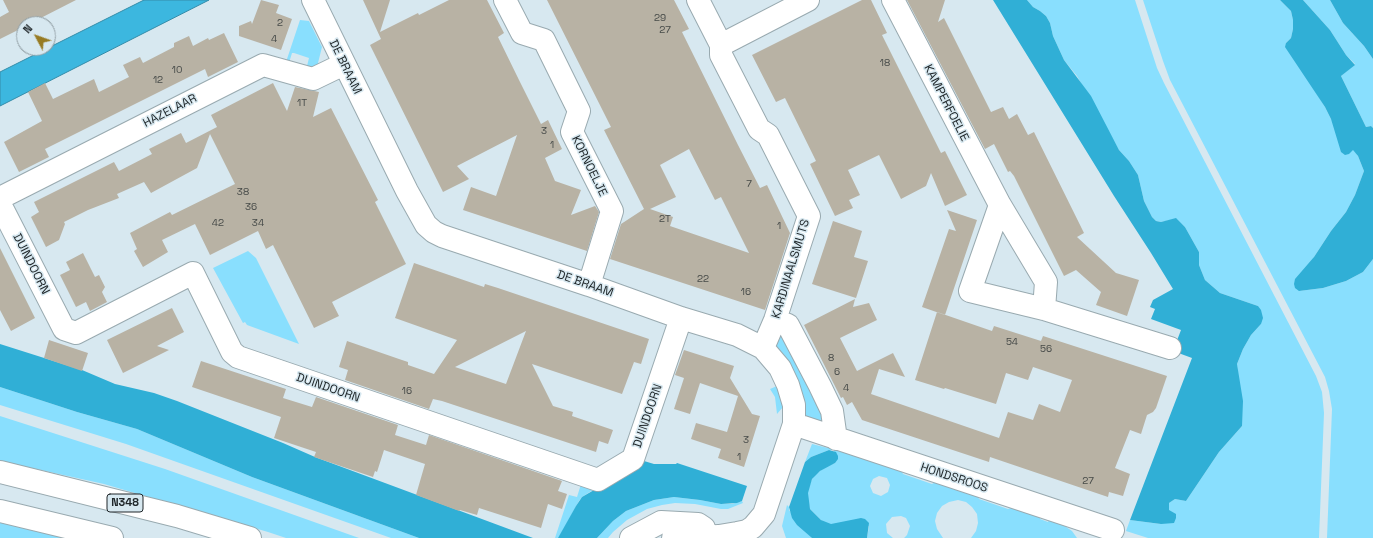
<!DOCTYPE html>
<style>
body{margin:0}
#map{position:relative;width:1373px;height:538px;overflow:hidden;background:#d7e8f0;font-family:"Space Grotesk",sans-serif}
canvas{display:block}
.north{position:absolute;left:16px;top:16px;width:40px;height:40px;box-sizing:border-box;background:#d7e8f0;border:1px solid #8e9ba1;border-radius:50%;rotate:311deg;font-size:11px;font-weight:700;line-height:16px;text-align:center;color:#20272a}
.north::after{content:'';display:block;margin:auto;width:14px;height:18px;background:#977b23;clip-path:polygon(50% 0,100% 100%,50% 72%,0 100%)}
</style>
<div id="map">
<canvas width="1373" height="538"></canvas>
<div class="north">N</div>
</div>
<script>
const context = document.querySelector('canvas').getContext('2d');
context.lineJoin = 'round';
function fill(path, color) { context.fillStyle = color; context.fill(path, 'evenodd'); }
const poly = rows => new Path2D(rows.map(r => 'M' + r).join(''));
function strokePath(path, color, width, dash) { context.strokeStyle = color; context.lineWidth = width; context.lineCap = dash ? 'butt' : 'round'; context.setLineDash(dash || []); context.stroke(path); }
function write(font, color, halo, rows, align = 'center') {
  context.font = font + ' "Space Grotesk",sans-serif'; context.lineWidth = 3; context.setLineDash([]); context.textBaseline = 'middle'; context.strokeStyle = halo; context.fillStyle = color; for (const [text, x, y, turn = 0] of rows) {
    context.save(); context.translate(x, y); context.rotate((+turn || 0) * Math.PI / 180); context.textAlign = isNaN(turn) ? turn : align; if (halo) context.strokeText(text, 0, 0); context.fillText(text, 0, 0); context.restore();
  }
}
const green = poly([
 [1027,0,1135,0,1157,68,1164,83,1316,376,1322,392,1324,413,1319,538,1148,538,1126,531,1130,520,1161,524,1169,510,1169,503,1175,499,1186,501,1219,452,1242,426,1237,364,1243,349,1251,335,1261,324,1258,306,1220,293,1205,280,1199,265,1199,252,1185,227,1176,219,1161,222,1156,221,1152,217,1144,201,1138,175,1129,161,1119,150,1077,76,1064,60,1053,36,1050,23,1046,16,1040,11,1033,7],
 [1143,0,1280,0,1291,11,1293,20,1293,29,1291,38,1286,43,1325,107,1331,119,1358,156,1364,171,1355,195,1346,212,1331,231,1314,257,1299,291,1323,288,1346,281,1363,272,1373,259,1373,538,1327,538,1332,409,1329,391,1325,377,1170,80,1163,61],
 [1303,0,1330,0,1343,23,1364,46,1373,59,1373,128,1371,126,1366,127,1341,76,1355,64,1346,55,1330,30],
 [300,20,309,21,322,47,318,63,323,69,306,70,309,58,294,53,292,53,288,66,285,65],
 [248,251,256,258,299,344,247,325,245,322,243,323,213,268],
 [780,329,785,341,818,408,824,412,824,423,819,426,802,415,776,346,776,339],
 [777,386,783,407,777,414,775,397,770,389],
 [0,387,77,412,137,429,252,477,419,538,391,538,126,444,0,405],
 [0,416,165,469,359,538,286,538,268,532,104,484,0,461],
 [830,443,899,466,903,474,932,484,939,480,976,492,979,499,1008,509,1016,506,1041,514,1040,519,1048,522,1050,517,1053,518,1072,531,1077,538,971,538,976,531,978,523,977,514,972,507,966,502,958,500,949,502,942,506,937,513,935,521,937,529,943,538,904,538,907,535,910,526,906,518,901,516,892,517,886,524,887,533,893,538,867,538,869,526,827,524,821,520,810,509,808,501,808,489,812,479,815,475,825,467,835,463,834,450,829,450,811,457,805,462,812,444,828,448],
 [879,476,887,478,890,485,888,492,881,496,873,493,870,486,873,479],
 [582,481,599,486,582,497,579,501,560,536,558,538,555,538,569,495,577,497],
 [674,497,700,500,721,504,732,504,742,501,743,503,728,509,721,509,695,504,675,503,662,505,647,509,627,520,613,532,608,538,597,538,613,521,626,511,654,500],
 [787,505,789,507,789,510,812,538,786,538,782,526],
 [0,522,68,537,70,538,0,538]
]);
const forest = poly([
 [993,0,1027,0,1033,7,1040,11,1046,16,1050,23,1053,36,1064,60,1091,96,1119,150,1129,161,1138,175,1144,201,1152,217,1156,221,1161,222,1176,218,1185,227,1199,252,1199,265,1205,280,1220,293,1258,306,1261,310,1263,318,1261,324,1251,335,1243,349,1237,364,1243,401,1242,426,1219,452,1186,501,1175,499,1169,503,1169,510,1176,514,1176,518,1174,523,1161,524,1130,520,1192,358,1173,351,1181,330,1151,319,1155,309,1150,307,1153,300,1173,289,1151,253,1114,196],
 [1280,0,1303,0,1330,30,1346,55,1355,65,1341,76,1366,127,1371,126,1373,128,1373,259,1363,272,1346,281,1323,288,1299,291,1295,288,1294,284,1295,279,1314,257,1331,231,1346,212,1355,195,1364,171,1358,156,1353,150,1349,154,1345,155,1341,152,1331,119,1325,107,1285,47,1286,43,1291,38,1293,29,1293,20,1291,11],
 [1330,0,1373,0,1373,59,1364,46,1343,23],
 [0,344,82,370,115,384,154,393,177,401,283,443,315,457,533,538,419,538,252,477,137,429,77,412,0,387],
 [829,450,836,452,838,456,838,459,835,463,820,471,812,479,808,493,810,509,821,520,831,524,861,518,865,519,869,523,867,538,812,538,797,525,792,518,789,507,805,462,811,457],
 [644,461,654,464,676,464,677,463,747,486,742,501,737,503,721,504,700,500,674,497,654,500,626,511,613,521,597,538,558,538,576,506,582,497]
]);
const water = poly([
 [144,0,209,0,0,106,0,72,144,0]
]);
const building = poly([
 [3,0,76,0,29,24,24,24,24,27,0,39,0,17,9,12],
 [261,0,279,5,276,13,292,19,281,50,239,36,239,26,251,21,252,24],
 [363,0,390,0,380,32,418,13,419,15,449,0,487,0,504,33,498,37,519,80,541,124,548,120,562,149,545,158,555,181,581,190,571,215,595,206,599,212,587,251,463,210,471,187,496,196,517,135,457,166,469,179,443,192,370,45,381,39],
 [547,0,674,0,689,29,682,32,738,145,760,188,767,185,790,233,765,310,610,259,621,224,644,209,604,130,611,127],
 [689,149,715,200,721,197,749,253,670,226,673,217,650,209,676,197,660,165],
 [862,0,871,0,887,33,882,35,941,153,945,151,967,195,945,206,931,173,926,186,901,199,879,155,848,170,860,195,849,200,853,208,835,216,810,164,816,161,785,98,776,102,752,55],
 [907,0,945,0,938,22,944,18,991,112,1003,107,1009,119,1017,114,1028,135,1034,132,1084,233,1077,237,1116,273,1139,280,1127,316,1096,305,1101,292,1076,270,1064,276,1014,176,1010,171,1008,172,994,144,985,149],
 [224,33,238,62,208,77,205,69,45,149,49,157,19,172,4,142,42,121,28,92,45,83,53,99,94,79,99,92,129,77,123,65,140,57,143,63,174,47,174,43,189,36,193,46,208,38,209,40],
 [273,83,287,111,295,87,319,92,313,117,331,108,378,200,375,202,406,264,332,302,339,316,314,328,273,245,266,249,258,231,210,255,195,224,162,240,168,252,143,267,134,251,137,249,130,233,170,212,172,215,235,184,210,134,197,168,151,193,144,182,117,194,119,198,88,210,64,222,65,224,59,240,46,247,31,217,39,212,34,202,114,162,119,171,152,154,149,149,181,133,186,143,217,127,211,115],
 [947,210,977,220,945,315,922,307,949,229,956,231],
 [833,221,862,231,854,257,868,261,856,298,812,284],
 [0,248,35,318,11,331,0,310],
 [83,253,95,277,99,275,105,287,102,292,107,302,90,311,86,302,76,307,60,275,70,270,66,262],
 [414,263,484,287,485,284,498,288,649,339,641,364,634,362,622,394,532,364,553,406,573,412,572,416,613,430,608,444,599,441,596,452,442,401,433,399,429,409,345,380,348,370,339,367,347,341,399,359,408,362,408,365,434,374,457,340,395,318],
 [526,331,506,384,455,367],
 [855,299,853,307,869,303,877,320,840,338,857,371,893,353,905,377,879,369,871,394,999,438,1008,412,1033,420,1039,404,1060,412,1072,380,1033,367,1028,380,1006,373,996,404,945,388,944,389,915,380,937,312,992,331,994,326,1041,341,1043,336,1167,376,1156,408,1153,412,1147,415,1141,434,1130,430,1115,468,1130,474,1123,496,1109,492,1108,497,990,457,989,462,862,420,852,402,847,405,843,397,841,398,804,325],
 [172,308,184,332,157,346,169,350,123,373,107,340],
 [49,340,88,353,82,371,44,358],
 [684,350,734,366,730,378,752,414,760,416,744,467,718,458,721,449,691,439,696,423,727,432,738,396,700,383,690,414,674,409,684,378,675,375],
 [201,361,286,389,283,398,312,407,316,397,398,425,395,435,426,445,429,435,562,481,558,491,567,494,562,509,548,504,541,528,479,508,477,515,460,510,459,511,416,495,425,464,384,450,377,472,375,471,373,477,314,457,316,452,274,438,281,417,192,387]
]);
const minor = poly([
 [313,0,407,191,426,225,434,232,442,236,589,285,681,318,737,335,763,348,780,368,788,385,794,405,794,424,764,514,753,527,747,531,737,533,719,536,673,538],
 [505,0,522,33,544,40,579,111,572,132,612,211,589,285],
 [698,0,721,45,721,55,759,129,768,135,809,216,775,320,763,348],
 [893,0,1000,205,1046,282,1044,309],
 [721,45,808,0],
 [0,198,263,65,313,79,344,64],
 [0,204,64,329,76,333,193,273,232,352,238,357,598,480,633,459,681,318],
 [1000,205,970,291,1044,309,1170,348],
 [775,320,788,325,820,386,832,411,836,439],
 [794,424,1113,530],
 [631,538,661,522,698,524,704,528]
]);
const major = poly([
 [0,472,177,516,250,538],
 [0,511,112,538]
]);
const numberNames = [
 ["29",660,18],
 ["2",280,23],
 ["27",665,30],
 ["4",274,39],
 ["18",885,63],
 ["10",177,70],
 ["12",158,80],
 ["1T",302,103],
 ["3",544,131],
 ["1",552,145],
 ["7",749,184],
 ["38",243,192],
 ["36",251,207],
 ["2T",665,219],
 ["42",218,223],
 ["34",258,223],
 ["1",779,226],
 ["22",703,279],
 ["16",746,292],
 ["54",1012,342],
 ["56",1046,349],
 ["8",831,358],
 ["6",837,372],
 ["4",846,388],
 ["16",407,391],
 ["3",746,440],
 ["1",739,457],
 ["27",1088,481]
];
const shields = [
 [125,503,36]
];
const shieldNames = [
 ["N348",125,503]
];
const streetNames = [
 ["DE BRAAM",345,67,64],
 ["KAMPERFOELIE",946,103,63],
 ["HAZELAAR",170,111,-27],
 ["KORNOELJE",589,166,64],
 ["DUINDOORN",31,264,63],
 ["KARDINAALSMUTS",791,269,-73],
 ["DE BRAAM",585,284,19],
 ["DUINDOORN",328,388,19],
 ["DUINDOORN",648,416,-71],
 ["HONDSROOS",954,478,18]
];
fill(green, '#89dffe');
fill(forest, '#30afd6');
fill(water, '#3cb7df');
strokePath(water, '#348ca9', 1);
fill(building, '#b8b2a4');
strokePath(minor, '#99aab0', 24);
strokePath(major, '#99aab0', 24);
strokePath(minor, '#fff', 22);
strokePath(major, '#fff', 22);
write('10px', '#464a48', null, numberNames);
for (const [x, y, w] of shields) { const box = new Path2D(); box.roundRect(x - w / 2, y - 9, w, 18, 3); context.fillStyle = '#d7e8f0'; context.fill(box); strokePath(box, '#20272a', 1); }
write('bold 11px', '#20272a', null, shieldNames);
write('12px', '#20272a', '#d7e8f0', streetNames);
</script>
